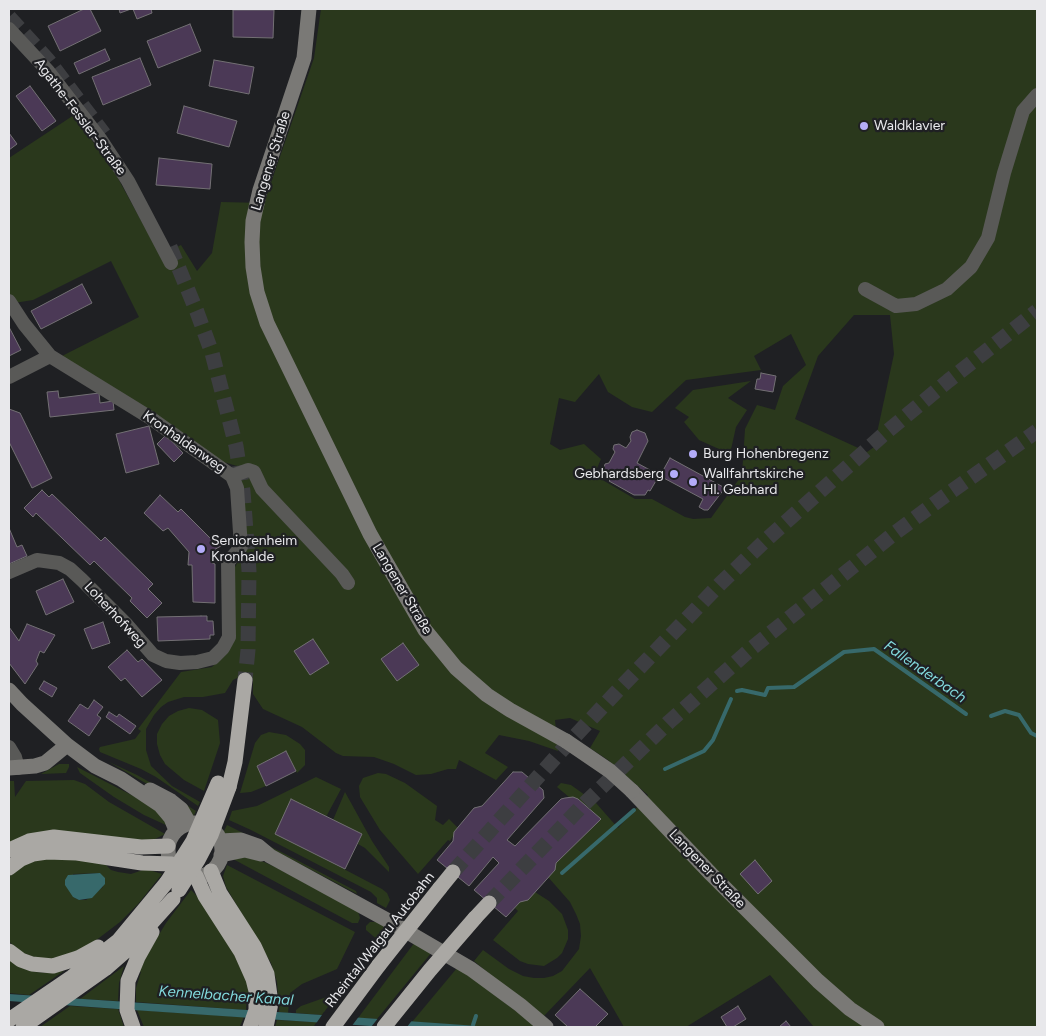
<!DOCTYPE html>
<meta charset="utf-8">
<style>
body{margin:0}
#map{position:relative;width:1046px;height:1036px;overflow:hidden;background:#1f2023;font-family:Figtree,sans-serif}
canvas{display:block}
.frame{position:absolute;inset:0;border:10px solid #e8e8eb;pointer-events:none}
</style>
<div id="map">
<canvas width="1046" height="1036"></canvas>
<div class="frame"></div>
</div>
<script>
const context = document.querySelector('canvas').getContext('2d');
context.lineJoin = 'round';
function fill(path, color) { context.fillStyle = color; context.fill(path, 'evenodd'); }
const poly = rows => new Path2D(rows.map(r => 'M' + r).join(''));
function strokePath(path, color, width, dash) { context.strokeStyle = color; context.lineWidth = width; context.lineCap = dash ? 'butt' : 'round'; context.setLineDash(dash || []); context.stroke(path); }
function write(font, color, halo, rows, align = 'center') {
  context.font = font + ' Figtree,sans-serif'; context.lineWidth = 4.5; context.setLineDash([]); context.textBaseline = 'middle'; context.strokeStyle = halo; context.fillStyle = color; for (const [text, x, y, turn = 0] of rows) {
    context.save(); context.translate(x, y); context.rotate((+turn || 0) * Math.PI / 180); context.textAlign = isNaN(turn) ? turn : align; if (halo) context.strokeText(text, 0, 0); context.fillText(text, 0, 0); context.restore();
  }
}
const green = poly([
 [321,9,1037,9,1037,1027,814,1027,770,975,686,1027,624,1027,590,968,542,1018,474,961,483,950,509,969,523,976,534,978,544,978,553,976,562,971,579,949,581,936,580,924,576,914,570,902,548,877,556,863,600,819,578,799,569,797,557,787,561,783,571,785,596,803,618,828,648,795,608,760,590,748,600,731,570,718,555,720,558,751,529,741,499,735,485,753,508,767,496,780,459,760,456,769,448,769,431,774,416,775,394,764,374,757,343,756,336,753,302,727,263,709,253,694,253,679,237,678,233,680,225,693,203,697,184,697,168,702,161,707,154,715,146,729,146,750,151,766,172,786,200,802,198,806,156,777,141,769,100,752,99,749,100,747,135,739,141,731,138,729,181,672,212,667,228,651,235,631,235,567,245,550,241,482,237,466,220,461,62,356,139,317,111,261,33,300,14,303,9,295,9,158,74,115,115,173,160,255,181,245,197,271,212,253,221,202,264,203,314,58],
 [854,315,890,315,894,354,874,447,867,452,795,419,818,356],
 [791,334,806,365,783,386,775,410,757,405,745,429,742,475,711,518,693,519,685,517,652,499,635,499,594,475,601,459,584,444,560,450,550,444,559,398,575,402,599,374,608,392,632,407,652,412,686,380,761,370,754,356],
 [751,381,728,398,747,410,736,427,730,454,699,440,684,422,689,417,675,408,693,390],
 [189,708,202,710,218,720,220,743,204,791,184,780,165,764,160,755,157,744,157,734,162,724,169,716,178,711],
 [269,732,286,735,300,744,305,750,305,765,297,773,286,752,257,766,266,786,251,792,240,793,255,743,261,735],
 [109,762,137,775,167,792,196,811,193,817,173,799],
 [59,764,69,764,69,767,66,773,41,774],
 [77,767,149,804,161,812,168,826,144,815,114,797,80,773],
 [378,773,386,774,405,783,437,806,435,820,443,825,449,819,458,828,450,841,448,840,418,874,380,830,360,797,359,786,363,778],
 [316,777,341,789,326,817,275,833,382,889,387,893,390,900,386,908,377,903,377,898,371,892,251,830,229,820,232,811,257,806],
 [74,780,85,784,109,802,165,834,153,840,9,842,9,781,14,781,15,797,26,781],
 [345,792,372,841,389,867,389,872,365,848,358,844,362,834,333,820],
 [227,825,287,855,356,891,357,894,257,841,223,833],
 [58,857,105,864,111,870,118,872,131,874,146,869,162,874,138,904,120,922,99,938,78,952,55,959,39,959,18,951,9,941,9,877,18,868,32,861],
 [100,873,103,887,86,900,79,900,73,897,73,874],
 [246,857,264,862,275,867,358,911,360,918,358,923,352,923,233,859],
 [227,865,355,932,337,969,302,984,290,993,288,1013,279,1012,280,995,278,995,277,982,271,963,226,887,223,876],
 [191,890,199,898,240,962,251,993,247,993,246,1010,136,1002,136,988,141,972,139,972,148,953,166,923],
 [535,892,549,901,562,914,568,930,568,939,562,953,557,958,544,966,528,964,520,961,493,940,518,911,515,908,520,902],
 [370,922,377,922,389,928,379,941,366,930,366,926],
 [415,942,432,952,377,1019,358,1018],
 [9,960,35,972,49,973,64,971,29,995,9,993],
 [124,966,119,983,118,1001,80,999],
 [457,968,471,977,537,1027,492,1027,412,1022],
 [338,993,322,1015,296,1013,296,1010,301,1006],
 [70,1006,118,1009,124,1027,40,1027],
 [137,1010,244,1017,240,1026,241,1027,144,1027],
 [277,1020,317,1022,313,1027,275,1027]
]);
const water = poly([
 [100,873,105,878,105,884,92,898,79,900,73,897,65,885,65,880,68,875],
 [9,994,322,1015,492,1027,385,1027,118,1009,9,1001]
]);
const pier = poly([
 [324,1012,360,1015,351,1027,315,1025],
 [379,1017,413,1019,407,1027,371,1027]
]);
const stream = poly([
 [737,691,742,690,765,695,768,688,794,687,844,652,874,649,966,714],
 [991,716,1005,711,1019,715,1031,733,1037,736],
 [665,769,704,751,713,740,731,699],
 [562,873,634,810],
 [473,1025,476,1016]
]);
const building = poly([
 [84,9,90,9,101,31,60,51,48,26,84,9],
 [119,9,131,9,120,13,119,9],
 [133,9,151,9,152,13,137,19,133,9],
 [233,10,274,10,273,38,233,37,233,10],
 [190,24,201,51,158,68,147,41,190,24],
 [105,49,110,60,79,74,74,63,105,49],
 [140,58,151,85,103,105,92,77,140,58],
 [214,60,254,67,249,94,209,86,214,60],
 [30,86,56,121,42,131,16,96,30,86],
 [184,106,237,121,229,147,177,133,184,106],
 [9,133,17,144,9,150,9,133],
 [159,158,212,164,210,189,156,185,159,158],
 [82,284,92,303,41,329,31,311,82,284],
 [9,327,21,350,9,356,9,327],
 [761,373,776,376,773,392,755,389,757,379,760,379,761,373],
 [58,391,59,398,99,393,100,403,113,401,114,410,50,417,47,392,58,391],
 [9,409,20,413,52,478,32,488,9,442,9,409],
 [149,426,159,464,126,473,116,434,149,426],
 [637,430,645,433,648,441,637,463,650,470,652,477,657,479,650,491,648,490,645,495,634,495,609,481,610,480,606,476,609,470,607,471,604,468,605,464,609,463,615,452,613,449,614,445,619,444,626,448,631,441,630,437,632,432,637,430],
 [166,435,183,453,174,462,157,444,166,435],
 [670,458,725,488,708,510,704,510,699,507,703,499,660,476,670,458],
 [42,490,49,497,52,494,101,541,105,537,153,584,148,589,162,603,147,618,130,601,132,598,94,561,90,565,36,513,33,517,24,508,42,490],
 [160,495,178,512,181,509,211,539,218,537,221,546,212,551,212,563,215,564,215,603,193,602,192,565,188,565,189,552,168,528,163,531,144,513,160,495],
 [9,528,17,547,22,545,27,556,9,564,9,528],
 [63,579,74,602,46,615,36,591,63,579],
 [201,616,207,616,207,621,213,621,214,635,210,635,210,639,158,641,157,617,201,616],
 [103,622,110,643,92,649,84,629,103,622],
 [27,624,55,635,44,653,40,651,36,661,38,664,25,684,9,663,9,627,19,641,27,624],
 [313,639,329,663,310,675,294,651,313,639],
 [403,643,419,665,397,681,381,659,403,643],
 [127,650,138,662,142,659,162,680,142,697,125,678,121,681,108,667,127,650],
 [44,681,57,688,52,697,39,689,44,681],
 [94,700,103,707,97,715,101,718,89,736,68,721,80,704,88,709,94,700],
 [109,712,117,717,119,714,136,726,130,734,106,717,109,712],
 [286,751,296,771,266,786,257,766,286,751],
 [513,772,522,772,543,790,544,798,507,840,515,846,561,799,565,798,573,797,578,799,601,819,556,863,555,870,528,900,520,902,506,917,474,890,499,863,493,857,469,886,437,860,453,841,454,832,474,808,482,806,513,772],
 [291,799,362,834,345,869,275,834,291,799],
 [755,860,772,881,758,894,740,874,755,860],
 [580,989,608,1014,595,1027,568,1027,555,1015,580,989],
 [738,1006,746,1019,733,1027,727,1027,721,1017,738,1006],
 [786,1021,791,1027,779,1027,786,1021]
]);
const highwayTunnel = poly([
 [9,17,48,60,104,134],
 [170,247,197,312,212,353,236,446,243,491,249,571,248,650,245,680],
 [453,872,563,749,622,686,721,583,767,539,883,435,948,381,1037,311],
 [489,903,581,807,669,722,752,648,891,536,942,498,1037,431]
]);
const street = poly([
 [9,29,48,71,101,140,128,181,171,263],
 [865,289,896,306,916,304,947,289,971,267,988,238,1004,173,1023,111,1037,95],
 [9,301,24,324,50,356,149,417,232,476,237,488,241,547,228,562,229,637,223,648,213,658,197,662,180,663,166,661,153,655,127,625,82,580,70,569,59,563,37,560,9,572],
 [9,377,50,356],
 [232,476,248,470,254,472,262,489,342,574,348,583],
 [9,747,15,757,18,768]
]);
const secondary = poly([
 [309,9,304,58,260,190,253,221,252,242,253,267,257,292,267,323,370,534,425,630,456,668,487,695,510,710,566,741],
 [9,690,22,704,67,745,95,766,121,779,160,805,171,818,176,830],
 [9,768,35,766,45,763,67,745],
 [150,790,171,801,181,809,189,823],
 [632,791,711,874,818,981,850,1009,877,1027],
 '168 850a27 27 0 1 1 54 0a27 27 0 1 1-54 0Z',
 [220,841,241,840,258,846,270,856,387,920,471,969,520,1005,546,1027],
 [221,855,245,850,261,854]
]);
const highway = poly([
 [229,787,235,762,245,680],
 [9,850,29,841,54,837,141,847,168,846],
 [9,868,21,859,33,854,47,852,77,853,142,863,172,864],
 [211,871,220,893,254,946,267,974,271,1003,266,1027],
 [196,876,205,896,241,952,253,979,256,991,256,1010,250,1027],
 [440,888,453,872],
 [475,918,489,903],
 [9,951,21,960,32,964,53,966,78,958,98,947],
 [9,1020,72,977,118,941,167,882],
 [23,1027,105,969,129,948,173,899],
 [133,1027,127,1010,128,981,138,957,152,932],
 [333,1027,379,965]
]);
const secondaryBridge = poly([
 [566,741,610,771,632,791]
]);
const highwayBridge = poly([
 [167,882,193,841,218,783],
 [179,890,198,860,211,835,229,787],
 [379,965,440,888],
 [384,1027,430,970,475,918]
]);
const markers = [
 [864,126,5,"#b4acf9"],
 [693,454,5,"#b4acf9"],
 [674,474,5,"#b4acf9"],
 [693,482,5,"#b4acf9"],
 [201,549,5,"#b4acf9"]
];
const streetNames = [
 ["Agathe-Fessler-Straße",80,117,53],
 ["Langener Straße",271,161,-73],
 ["Kronhaldenweg",184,442,35],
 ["Langener Straße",402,589,59],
 ["Loherhofweg",115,615,47],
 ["Langener Straße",707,869,46],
 ["Rheintal/Walgau Autobahn",380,940,-52]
];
const poiNames = [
 ["Waldklavier",874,126],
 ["Burg Hohenbregenz",703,454],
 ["Gebhardsberg",664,474,"right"],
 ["Wallfahrtskirche",703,474],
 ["Hl. Gebhard",703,490],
 ["Seniorenheim",211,541],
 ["Kronhalde",211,557]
];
const waterNames = [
 ["Fallenderbach",925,672,35],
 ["Kennelbacher Kanal",226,996,4]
];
fill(green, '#2a381c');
fill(water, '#37696b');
fill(pier, '#1f2023');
strokePath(stream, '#37696b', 4);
fill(building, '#4b3956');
strokePath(building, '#737074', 1);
strokePath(highwayTunnel, '#3d3e41', 15, [15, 8]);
strokePath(street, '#595957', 14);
strokePath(secondary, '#7a7976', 15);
strokePath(highway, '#aaa8a4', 15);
strokePath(secondaryBridge, '#7a7976', 15);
strokePath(highwayBridge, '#aaa8a4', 15);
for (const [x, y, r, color] of markers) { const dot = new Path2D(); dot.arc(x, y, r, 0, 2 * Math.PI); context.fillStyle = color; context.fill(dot); strokePath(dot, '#1f2023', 2); }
write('14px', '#e8e8eb', '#1f2023', streetNames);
write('14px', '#e8e8eb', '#1f2023', poiNames, 'left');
write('italic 15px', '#82d9dc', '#1f2023', waterNames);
</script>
